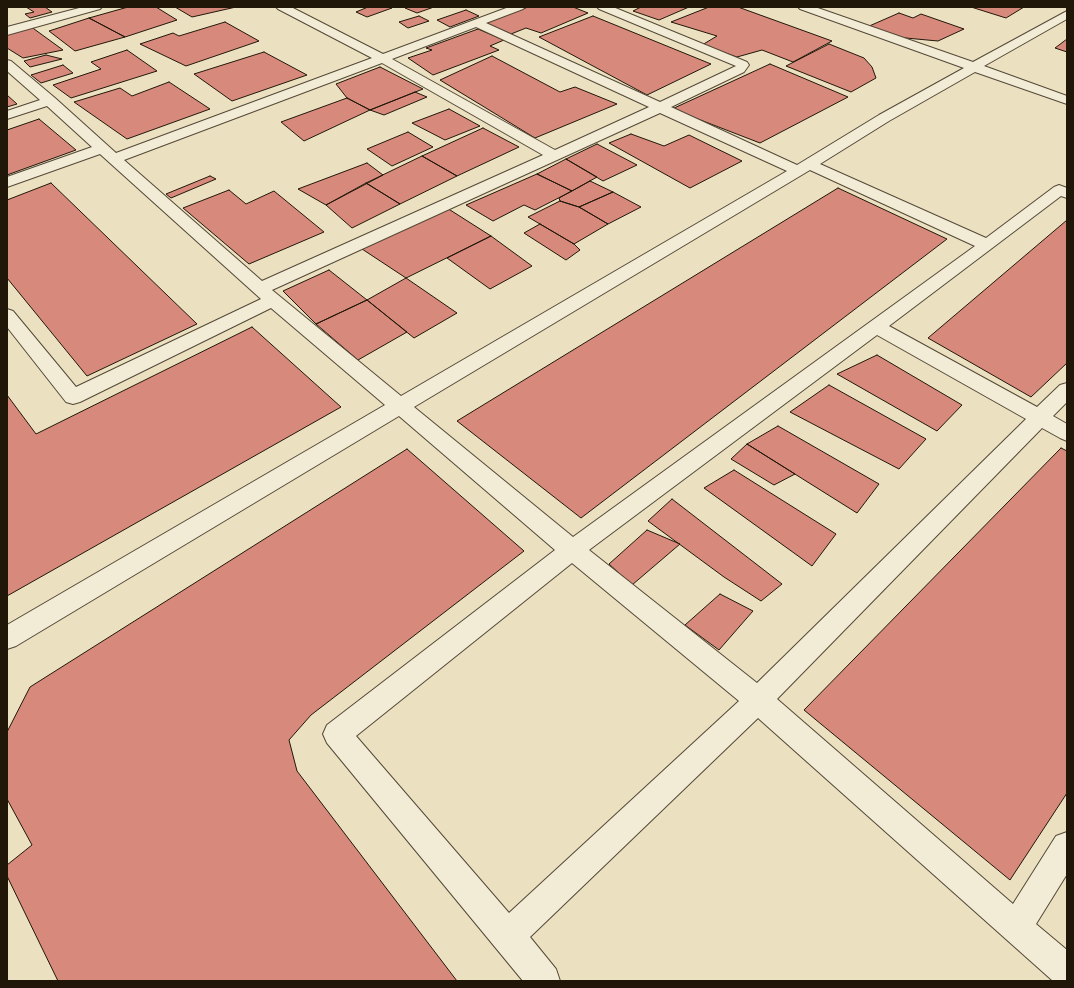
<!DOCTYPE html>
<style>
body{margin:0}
#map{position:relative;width:1074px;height:988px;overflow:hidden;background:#ebe0c0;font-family:Vollkorn,serif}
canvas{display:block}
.frame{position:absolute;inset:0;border:8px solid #211709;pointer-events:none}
</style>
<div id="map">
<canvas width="1074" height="988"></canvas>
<div class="frame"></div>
</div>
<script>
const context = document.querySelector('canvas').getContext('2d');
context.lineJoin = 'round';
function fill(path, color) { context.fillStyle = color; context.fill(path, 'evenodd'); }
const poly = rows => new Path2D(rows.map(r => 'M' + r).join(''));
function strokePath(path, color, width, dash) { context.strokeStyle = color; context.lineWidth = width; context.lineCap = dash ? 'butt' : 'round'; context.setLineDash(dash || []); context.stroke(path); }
const building = poly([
 [26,7,45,7,52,12,30,18,25,14,34,12,26,7],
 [128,7,156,7,177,20,125,37,89,18,128,7],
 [175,7,236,7,192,17,175,7],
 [368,7,390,7,392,8,367,17,356,12,368,7],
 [407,7,434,7,417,13,405,8,407,7],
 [528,7,573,7,588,13,541,33,526,28,511,34,486,23,528,7],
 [641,7,689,7,659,20,633,11,641,7],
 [709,7,738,7,832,41,793,62,762,50,737,57,702,45,717,36,671,22,709,7],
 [971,7,1024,7,1006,18,971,7],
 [466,10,479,16,450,27,437,20,466,10],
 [899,13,913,18,921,14,964,29,938,41,895,37,867,27,899,13],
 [419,16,429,21,408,28,399,22,419,16],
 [593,16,711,64,647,95,539,37,593,16],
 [89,18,125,37,75,51,49,31,89,18],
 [225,22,259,41,186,66,140,44,173,33,179,36,225,22],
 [30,26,63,50,23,58,7,48,7,33,30,26],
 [478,29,504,40,490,46,499,50,433,75,408,58,432,50,426,48,478,29],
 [1067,39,1067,52,1055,48,1067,39],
 [829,44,864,58,872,67,876,78,851,92,786,66,829,44],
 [127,50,157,71,71,98,53,85,101,69,91,62,127,50],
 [264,52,307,75,232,101,194,74,264,52],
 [46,55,62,59,30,67,24,61,46,55],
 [492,56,560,92,575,87,617,104,535,138,440,80,492,56],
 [770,64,848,97,760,143,672,109,770,64],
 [63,65,73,73,41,83,31,75,63,65],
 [380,67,423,89,370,110,347,98,336,84,380,67],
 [169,82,210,109,127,139,74,102,120,88,132,96,169,82],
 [415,92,427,97,384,115,370,110,415,92],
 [7,95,17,104,7,107,7,95],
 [347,98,370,110,304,141,281,122,347,98],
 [449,109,480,126,445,140,412,123,449,109],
 [39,119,76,150,7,175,7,130,39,119],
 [483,128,519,147,457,176,422,156,483,128],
 [408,132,433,147,392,166,367,149,408,132],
 [631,134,664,146,689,135,742,161,690,188,609,143,631,134],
 [597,144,637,165,603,181,566,159,597,144],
 [422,156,457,176,400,204,366,183,422,156],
 [566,159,597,177,572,191,537,174,566,159],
 [367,163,383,175,326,205,298,189,367,163],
 [537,174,572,191,535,210,524,205,493,221,466,205,537,174],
 [210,176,216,179,171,198,166,194,210,176],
 [590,181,613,192,579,207,560,201,559,198,590,181],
 [51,183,197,324,87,376,7,278,7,200,51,183],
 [366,183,400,204,352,228,326,205,366,183],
 [838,188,947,239,581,518,457,421,838,188],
 [229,190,246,204,274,191,324,232,249,264,183,208,229,190],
 [613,192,641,207,608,224,579,207,613,192],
 [560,201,579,207,608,224,574,244,528,217,560,201],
 [447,208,491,236,406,278,362,249,447,208],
 [1067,220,1067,363,1031,397,928,338,1067,220],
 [540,224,574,244,580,250,566,260,524,233,540,224],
 [491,236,532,266,490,289,447,258,491,236],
 [329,270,367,300,316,324,283,291,329,270],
 [406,278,457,313,414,338,367,300,406,278],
 [367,300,407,332,358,360,316,324,367,300],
 [252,327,341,407,7,596,7,395,36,434,252,327],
 [877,355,962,405,937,431,837,374,877,355],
 [829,385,926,439,899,469,790,412,829,385],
 [778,426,879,484,857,513,747,444,778,426],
 [747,444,795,474,774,485,731,459,747,444],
 [1061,448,1067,451,1067,793,1010,880,804,710,1061,448],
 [407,449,524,551,311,715,289,740,297,771,457,981,58,981,7,876,7,865,32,845,7,799,7,732,30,687,407,449],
 [734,470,836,534,812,566,704,488,734,470],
 [672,499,782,584,761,601,724,577,648,521,672,499],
 [647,530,680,544,632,585,609,564,647,530],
 [720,594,753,611,719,650,685,625,720,594]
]);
const minor = poly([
 [83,7,102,7,100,9,7,35,7,27,83,7],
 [276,7,291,7,383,54,509,7,525,7,523,9,486,23,660,102,736,66,599,9,597,7,613,7,747,62,749,65,744,72,671,107,797,165,879,115,964,68,800,9,798,7,815,7,973,62,1067,11,1067,19,984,66,1067,96,1067,104,975,72,889,121,820,164,986,238,1054,187,1059,185,1067,188,1067,198,1061,196,889,326,1037,407,1060,385,1067,383,1067,402,1053,416,1067,424,1067,441,1060,438,1042,428,777,699,1013,904,1056,836,1067,832,1067,874,1036,924,1067,950,1067,981,1053,981,758,718,530,937,556,969,560,981,523,981,327,743,323,734,327,725,555,550,399,416,16,646,7,649,7,625,385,405,271,308,80,402,73,404,66,402,7,327,7,309,13,311,76,387,261,299,100,154,7,187,7,177,92,147,47,106,7,119,7,111,40,100,7,71,7,60,11,61,55,98,116,153,372,58,278,9,276,7],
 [476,27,649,107,555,150,392,59,476,27],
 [382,63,543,155,262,281,124,160,382,63],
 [660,113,787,171,401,396,272,290,660,113],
 [810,170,975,246,573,537,414,407,810,170],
 [877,335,1026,419,757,683,589,550,877,335],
 [572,563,739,701,509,913,356,736,572,563]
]);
fill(building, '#d7897c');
strokePath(building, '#211709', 1);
strokePath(minor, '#544937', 2);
fill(minor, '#f2ebd6');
</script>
